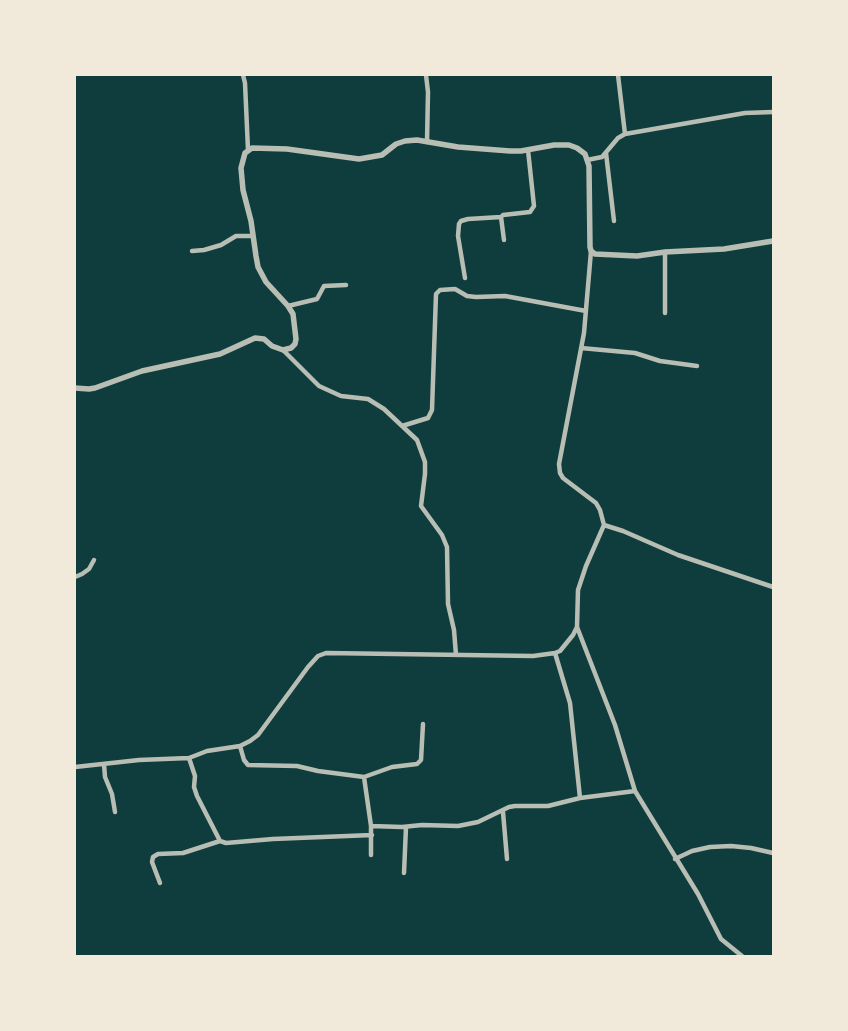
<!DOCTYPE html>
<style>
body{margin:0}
#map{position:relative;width:848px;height:1031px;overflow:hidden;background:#0f3d3e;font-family:Inter,sans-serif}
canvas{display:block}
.frame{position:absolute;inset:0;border:76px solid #f1e9da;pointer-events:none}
</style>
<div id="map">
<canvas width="848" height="1031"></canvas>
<div class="frame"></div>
</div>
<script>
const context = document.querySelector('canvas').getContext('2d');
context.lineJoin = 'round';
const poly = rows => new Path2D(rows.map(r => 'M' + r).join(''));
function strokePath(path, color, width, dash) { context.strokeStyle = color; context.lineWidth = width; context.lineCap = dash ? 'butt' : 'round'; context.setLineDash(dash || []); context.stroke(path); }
const minor = poly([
 [243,75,245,83,248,150],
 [426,75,428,92,427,142],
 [618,75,625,134],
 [606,153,614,221],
 [587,160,602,157,618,138,625,134,745,113,773,112],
 [504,240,501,217,503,215,530,212,534,206,528,150],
 [192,251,204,250,221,245,236,236,252,236],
 [665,252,665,313],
 [465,278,458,236,459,224,461,221,468,219,501,217],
 [288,306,317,299,324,286,346,285],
 [581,348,635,353,660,361,697,366],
 [283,350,319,386,341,396,368,399,384,409,417,440,425,462,425,474,421,506,442,535,447,547,448,604,454,630,456,655],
 [402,426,428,418,432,410,436,294,440,290,455,289,467,296,476,297,505,296,586,311],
 [604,525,623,531,678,555,773,587],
 [75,577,82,574,89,569,94,560],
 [577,627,615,725,635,791,698,894,721,939,742,956],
 [555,653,570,703,580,798],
 [240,746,244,760,248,765,297,766,318,771,364,777,371,826,371,855],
 [189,758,195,776,194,787,197,796,220,841,226,843,273,839,372,835],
 [104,764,105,777,112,794,115,812],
 [75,767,139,760,189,758,207,751,240,746,250,741,258,735,308,667,318,656,326,653,533,656,555,653,560,651,573,635,577,627,578,590,586,566,604,525,600,510,596,503,563,478,560,473,559,464,584,333,591,251],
 [364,777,392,767,417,764,421,760,423,724],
 [503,812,507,859],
 [371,826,402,827,422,825,458,826,478,822,509,807,515,806,548,806,580,798,635,791],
 [675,859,692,851,710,847,731,846,751,848,773,853],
 [404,873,406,827],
 [160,883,152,862,153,857,158,854,183,853,220,841]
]);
const tertiary = poly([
 [75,388,89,389,95,388,142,371,220,354,255,338,264,339,272,346,283,350,291,348,295,344,296,339,293,314,288,306,266,282,258,267,256,256,251,221,243,190,241,168,245,153,252,148,287,149,359,159,382,155,396,144,405,141,417,140,458,147,510,151,521,151,554,145,569,145,577,148,585,154,589,166,590,247,591,251,595,254,637,256,665,252,724,249,773,241]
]);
strokePath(minor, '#b8beb3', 4.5);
strokePath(tertiary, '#b8beb3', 5.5);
</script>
